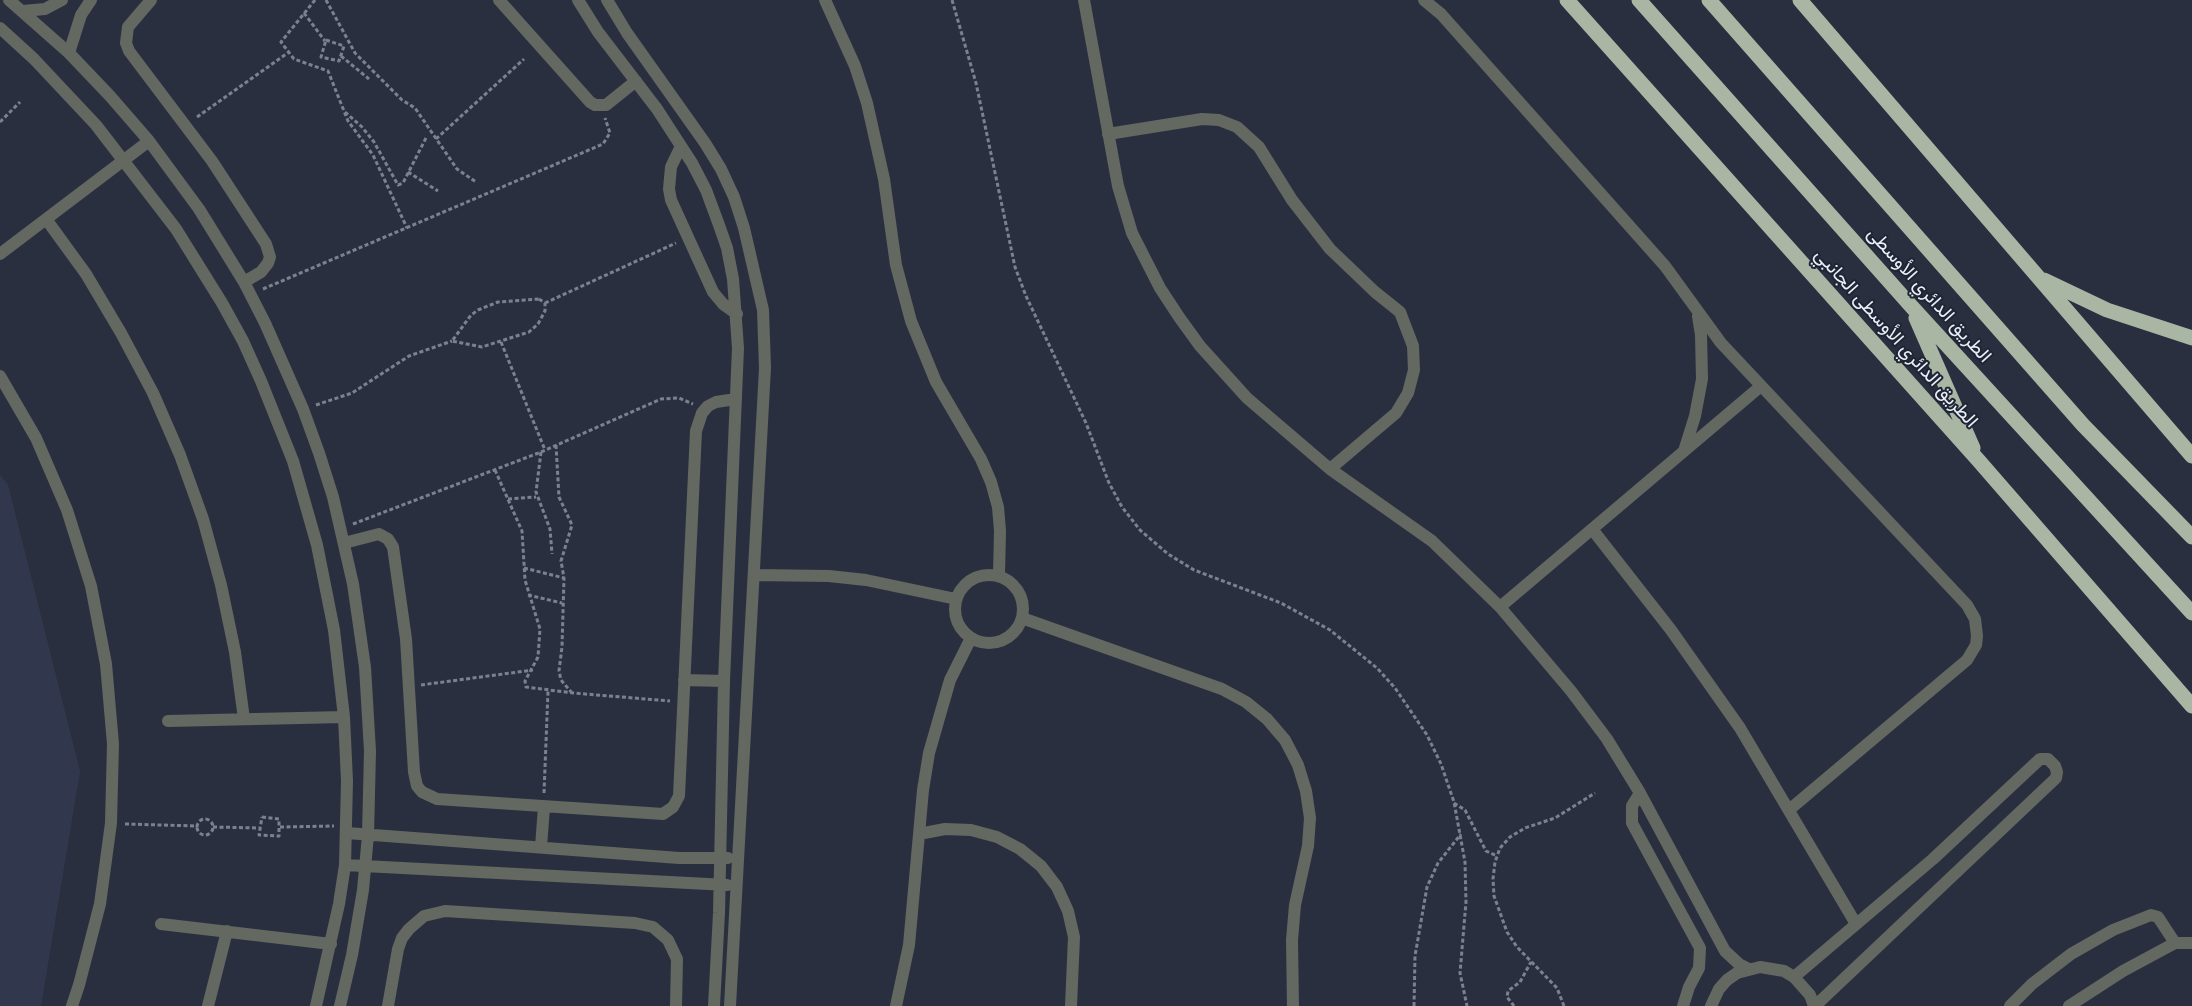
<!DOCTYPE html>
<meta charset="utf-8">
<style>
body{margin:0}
canvas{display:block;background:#2a2f3f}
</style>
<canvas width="2192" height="1006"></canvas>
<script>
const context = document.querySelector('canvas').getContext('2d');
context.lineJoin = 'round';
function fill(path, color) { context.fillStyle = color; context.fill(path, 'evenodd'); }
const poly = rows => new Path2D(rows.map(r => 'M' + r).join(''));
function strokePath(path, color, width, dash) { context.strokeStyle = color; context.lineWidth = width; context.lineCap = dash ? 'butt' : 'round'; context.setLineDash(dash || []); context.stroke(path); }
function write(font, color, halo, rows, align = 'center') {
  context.font = font + ' Figtree,Vazirmatn,sans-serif'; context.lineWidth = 4; context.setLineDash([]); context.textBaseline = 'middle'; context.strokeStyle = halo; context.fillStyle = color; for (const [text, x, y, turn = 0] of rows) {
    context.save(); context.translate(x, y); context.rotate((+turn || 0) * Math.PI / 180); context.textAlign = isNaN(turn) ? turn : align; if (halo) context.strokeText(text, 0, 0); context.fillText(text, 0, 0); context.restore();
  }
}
const built = poly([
 [0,475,8,485,80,771,41,1006,0,1006]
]);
const path = poly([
 [315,0,281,42,294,59,328,71,348,121,373,155,407,228],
 [326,0,355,53,402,100,415,108,457,169,476,182],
 [952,0,976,83,1015,267,1026,296,1086,423,1109,483,1122,507,1140,530,1168,554,1194,570,1281,603,1330,630,1377,668,1395,688,1427,735,1441,764,1454,802,1465,862,1466,902,1460,973,1467,1006],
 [304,13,325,41],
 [326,40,344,46,339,61,321,57,326,40],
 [341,56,369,79],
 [345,112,362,127,374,142,398,185,403,183,427,136],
 [197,117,289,52],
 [0,122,20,102],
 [436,139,524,59],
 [408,172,438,191],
 [263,289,603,144,610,133,605,118],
 [539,299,545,303,545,311,538,324,529,332,482,347,452,341,471,315,478,310,498,302,539,299],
 [545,303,676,243],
 [501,342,545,450],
 [316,405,352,393,409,356,452,341],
 [556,445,559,497,572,525,561,561,564,578,562,647,559,671,561,680,572,693],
 [541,452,536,492,550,529,552,554],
 [495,470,522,531,525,580,540,629,538,657,525,681,526,687,573,693,670,701],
 [508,499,536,497],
 [353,524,541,452,661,399,679,398,693,404],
 [524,568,564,578],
 [528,595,562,603],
 [421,685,533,670],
 [544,793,548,691],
 [1454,803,1465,810,1486,851,1497,856],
 [262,817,279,819,279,836,259,835,262,817],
 '197 827a8 8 0 1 1 16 0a8 8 0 1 1-16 0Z',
 [125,824,197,826],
 [213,827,260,828],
 [280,827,334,826],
 [1414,1006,1415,956,1427,887,1438,863,1461,834],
 [1514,1006,1507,997,1508,991,1520,982,1531,962],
 [1564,1006,1557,988,1517,947,1507,932,1494,896,1493,879,1495,862,1500,848,1510,837,1525,828,1555,818,1595,793]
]);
const street = poly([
 [9,0,69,53,110,96,149,141,199,209,244,282,265,323,303,409,319,453,333,497,353,584,365,667,370,751,368,835,363,890,352,955,340,1006],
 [151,0,128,27,126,43,129,51,212,161,266,244,270,257,268,263,261,272,244,282],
 [499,0,590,102,595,105,606,105,636,81],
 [578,0,598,32,657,109,692,163,706,190,719,225,727,248,733,279,738,348,724,681,719,913,714,1006],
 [607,0,627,33,705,143,721,169,734,197,744,228,763,310,765,368,730,1006],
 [825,0,855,66,867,103,884,179,896,265,911,321,936,382,981,459,991,482,998,507,1000,531,999,575],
 [1084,0,1118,186,1132,233,1160,288,1179,317,1200,346,1247,398,1330,469,1432,541,1500,607,1571,691,1607,739,1640,793,1725,951,1739,964,1749,969],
 [1424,0,1441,14,1665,266,1721,343,1967,605,1975,619,1977,636,1976,645,1967,660,1789,810],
 [23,11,45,9,62,0],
 [0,28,34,59,96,125,176,229,222,303,243,341,261,381,293,461,317,545,334,630,344,717,347,781,345,865,339,904,316,1006],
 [69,53,81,15,91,0],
 [1108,134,1202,119,1219,120,1237,127,1259,147,1292,200,1330,249,1375,292,1400,312,1413,346,1414,370,1408,393,1396,413,1330,469],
 [681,146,671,167,669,189,671,200,713,292,723,304,737,314],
 [46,219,86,274,121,333,153,393,180,455,203,519,221,585,235,652,244,719],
 [0,254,149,141],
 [0,376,36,438,67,510,91,586,106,664,113,744,111,823,100,904,79,985,72,1006],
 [1684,451,1695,416,1702,379,1701,335,1698,316],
 [1592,529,1671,630,1740,728,1856,924],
 [344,543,379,534,388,539,393,547,406,639,414,772,417,786,422,792,437,799,663,814,673,807,679,796,696,431,702,413,708,406,716,402,736,399],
 '955 609a34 34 0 1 1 68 0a34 34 0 1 1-68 0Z',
 [754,575,829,576,866,580,956,599],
 [1500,607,1761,386],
 [1022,618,1222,689,1246,702,1267,719,1285,740,1298,765,1306,791,1310,818,1308,846,1295,905,1292,940,1293,1006],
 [684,680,724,681],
 [168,721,344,717],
 [1640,793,1632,806,1632,823,1700,948,1699,968,1689,987,1683,1006],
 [347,833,679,858,728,858],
 [919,834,945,829,971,830,997,837,1020,849,1041,866,1057,887,1068,911,1074,937,1071,1006],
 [541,847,544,807],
 [345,865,727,885],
 [161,924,331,944],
 [1794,977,1933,859,2040,759,2048,759,2055,766,2057,772,2056,778,1815,1006],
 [208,1006,227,931],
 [388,1006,398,949,402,938,409,929,424,916,445,911,635,923,653,927,668,940,677,959,676,1006],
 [896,1006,909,945,923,790,929,753,950,680,971,638],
 [1711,1006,1719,989,1727,980,1737,973,1760,967,1784,971,1794,977,1810,995,1814,1006],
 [2010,1006,2032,984,2071,954,2113,930,2151,915,2158,917,2175,943],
 [2069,1006,2123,971,2175,943,2192,943]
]);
const highway = poly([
 [1567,0,1979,461,2192,706],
 [1639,0,1912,307,2192,613],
 [1709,0,2083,425,2192,537],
 [1800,0,2192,456],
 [2044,280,2107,310,2192,338],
 [1916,318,1973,448]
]);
const streetNames = [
 ["الطريق الدائري الأوسطى",1929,295,48],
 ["الطريق الدائري الأوسطى الجانبي",1896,338,48]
];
fill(built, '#31384d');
strokePath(path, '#7d818f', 3, [4, 2.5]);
strokePath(street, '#636861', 12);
strokePath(highway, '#aab6a4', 15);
write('19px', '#ebeffa', '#202534', streetNames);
</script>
